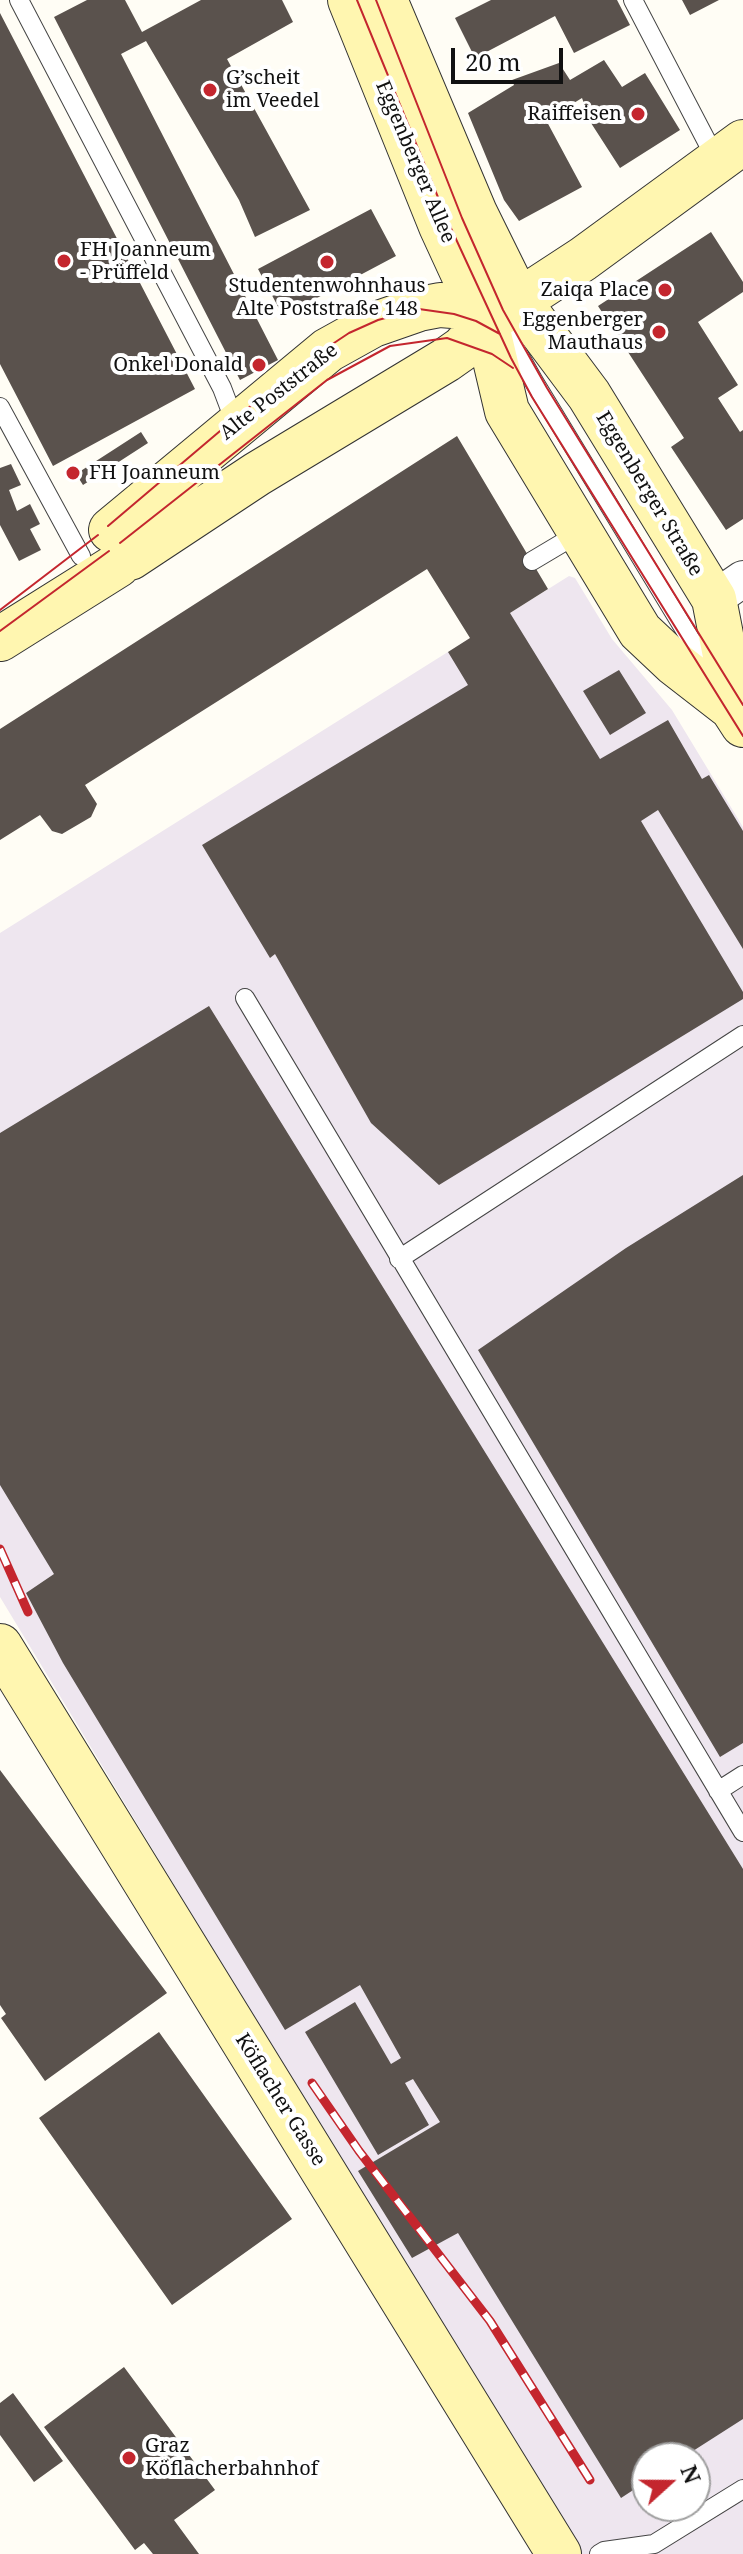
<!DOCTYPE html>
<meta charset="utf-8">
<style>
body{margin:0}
#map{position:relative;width:743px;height:2554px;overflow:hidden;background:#fffdf5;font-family:"Noto Serif",serif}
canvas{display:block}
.north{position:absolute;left:631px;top:2442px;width:80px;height:80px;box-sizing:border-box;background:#fff;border:2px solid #a0a0a0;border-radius:50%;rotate:69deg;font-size:22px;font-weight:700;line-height:32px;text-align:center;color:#111}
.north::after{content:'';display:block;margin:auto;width:28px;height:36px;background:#c4262e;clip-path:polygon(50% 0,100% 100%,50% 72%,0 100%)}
.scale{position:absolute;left:451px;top:48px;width:112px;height:36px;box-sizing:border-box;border:4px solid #111;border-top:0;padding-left:10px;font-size:24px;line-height:28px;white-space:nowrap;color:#111;-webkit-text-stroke:6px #fff;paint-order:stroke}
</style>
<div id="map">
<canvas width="743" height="2554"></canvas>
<div class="north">N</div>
<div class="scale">20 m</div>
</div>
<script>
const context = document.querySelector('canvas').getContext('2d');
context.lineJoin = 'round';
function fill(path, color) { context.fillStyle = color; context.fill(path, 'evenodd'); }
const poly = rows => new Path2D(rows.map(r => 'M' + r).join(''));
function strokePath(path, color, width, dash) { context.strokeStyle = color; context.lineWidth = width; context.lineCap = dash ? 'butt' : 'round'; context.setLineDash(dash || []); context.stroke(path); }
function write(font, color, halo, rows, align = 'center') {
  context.font = font + ' "Noto Serif",serif'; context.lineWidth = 8; context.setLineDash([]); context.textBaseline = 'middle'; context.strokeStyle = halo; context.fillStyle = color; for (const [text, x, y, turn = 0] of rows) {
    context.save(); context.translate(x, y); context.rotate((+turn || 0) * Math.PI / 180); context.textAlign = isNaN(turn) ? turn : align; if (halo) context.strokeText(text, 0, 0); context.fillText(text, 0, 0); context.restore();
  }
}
const industrial = poly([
 [569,576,575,578,612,639,672,710,743,827,743,2554,579,2554,0,1597,0,933],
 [647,2458,695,2458,695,2506,647,2506]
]);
const building = poly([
 [87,0,125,0,142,32,201,0,282,0,293,22,227,59,310,210,255,237,239,200,146,41,121,54,278,360,240,380,54,17],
 [491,0,617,0,630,25,574,53,555,16,475,58,455,18],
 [682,0,719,0,690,15],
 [0,13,195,389,53,466,0,364],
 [604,60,622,87,645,73,680,130,620,168,591,123,582,98,546,120,582,187,519,221,504,200,468,113,514,85,512,80,559,63,570,80],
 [371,209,396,256,283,316,258,269],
 [711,232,743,282,743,292,698,322,738,385,718,398,740,432,743,430,743,519,726,530,671,447,684,438,598,306],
 [141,432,148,443,83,485,76,474],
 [457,436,548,589,510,613,600,759,668,720,702,779,709,775,743,831,743,949,658,810,641,821,743,992,743,999,439,1185,371,1123,275,954,270,958,202,845,468,685,448,652,470,638,427,569,85,785,97,804,91,817,62,834,52,831,40,815,0,840,0,729],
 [11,464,21,485,9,490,17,511,30,504,40,524,30,529,41,550,19,561,0,525,0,468],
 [619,670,646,713,610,735,583,691],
 [209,1006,743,1869,743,2419,682,2458,647,2458,647,2481,621,2498,458,2233,412,2258,358,2171,440,2122,413,2079,405,2083,429,2125,378,2155,305,2032,355,2002,391,2064,401,2058,360,1985,285,2030,63,1663,26,1593,54,1574,0,1485,0,1133],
 [743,1175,743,1743,720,1757,478,1350,626,1248],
 [0,1770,167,1993,45,2081,1,2018,6,2014,0,2005],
 [159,2032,292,2219,172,2305,39,2118],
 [124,2367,215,2490,174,2520,199,2554,153,2554,144,2543,135,2550,44,2427],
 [13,2393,63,2461,34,2482,0,2435,0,2403]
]);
const lane = poly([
 [19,0,222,388,236,425],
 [633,0,717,161],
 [505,330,533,380,714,678],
 [0,407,81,556],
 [532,561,579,533],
 [245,998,743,1832],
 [399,1259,743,1035],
 [718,1791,743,1775],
 [599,2554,604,2551,654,2544,743,2489]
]);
const street = poly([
 [714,599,743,579]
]);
const secondary = poly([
 [350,0,441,226,487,326,507,411,640,631,674,663,732,708,743,725],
 [385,0,475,213,518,300,589,395,714,599,729,676,732,708],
 [111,530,328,350,373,325,419,309,440,305,479,308,504,303],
 [130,558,257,474,446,360,463,348,485,323,583,259,743,142],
 [0,639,118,565],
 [0,1646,559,2554]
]);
const tram = poly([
 [357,0,449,224,511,358,532,397,743,736],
 [376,0,462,218,503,310,547,388,743,705],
 [108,526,233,420,310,359,349,333,378,320,419,309,454,314,476,321,500,334],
 [120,543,327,380,390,346,447,338,492,354,513,368],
 [0,610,98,535],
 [0,631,109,551]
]);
const rail = poly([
 [0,1549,28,1612],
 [312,2083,359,2151,490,2321,590,2480]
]);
const markers = [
 [210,90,8,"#c4262e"],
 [638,114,8,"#c4262e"],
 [64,261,8,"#c4262e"],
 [327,262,8,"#c4262e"],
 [665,290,8,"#c4262e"],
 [659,332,8,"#c4262e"],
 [259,365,8,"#c4262e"],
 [73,473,8,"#c4262e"],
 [129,2458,8,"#c4262e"]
];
const poiNames = [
 ["G’scheit",226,78],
 ["im Veedel",226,101],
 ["Raiffeisen",622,114,"right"],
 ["FH Joanneum",80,250],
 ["- Prüffeld",80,273],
 ["Studentenwohnhaus",327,286,"center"],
 ["Alte Poststraße 148",327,309,"center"],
 ["Zaiqa Place",649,290,"right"],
 ["Eggenberger",643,320,"right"],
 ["Mauthaus",643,343,"right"],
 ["Onkel Donald",243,365,"right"],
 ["FH Joanneum",89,473],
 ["Graz",145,2446],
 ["Köflacherbahnhof",145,2469]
];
const streetNames = [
 ["Eggenberger Allee",415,162,67],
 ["Alte Poststraße",279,392,-38],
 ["Eggenberger Straße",649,494,59],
 ["Köflacher Gasse",280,2100,58]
];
fill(industrial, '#eee6ef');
fill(building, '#5a524d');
strokePath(lane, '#444', 20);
strokePath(street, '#444', 38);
strokePath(secondary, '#333', 46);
strokePath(lane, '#fff', 18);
strokePath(street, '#fff', 36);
strokePath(secondary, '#fff6b0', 44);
strokePath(tram, '#c4262e', 2);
strokePath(rail, '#c4262e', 9);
strokePath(rail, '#fff', 6, [18]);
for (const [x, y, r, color] of markers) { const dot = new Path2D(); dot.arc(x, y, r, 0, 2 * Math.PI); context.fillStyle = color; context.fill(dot); strokePath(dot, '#fff', 3); }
write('20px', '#111', '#fff', poiNames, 'left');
write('20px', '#111', '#fff', streetNames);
</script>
